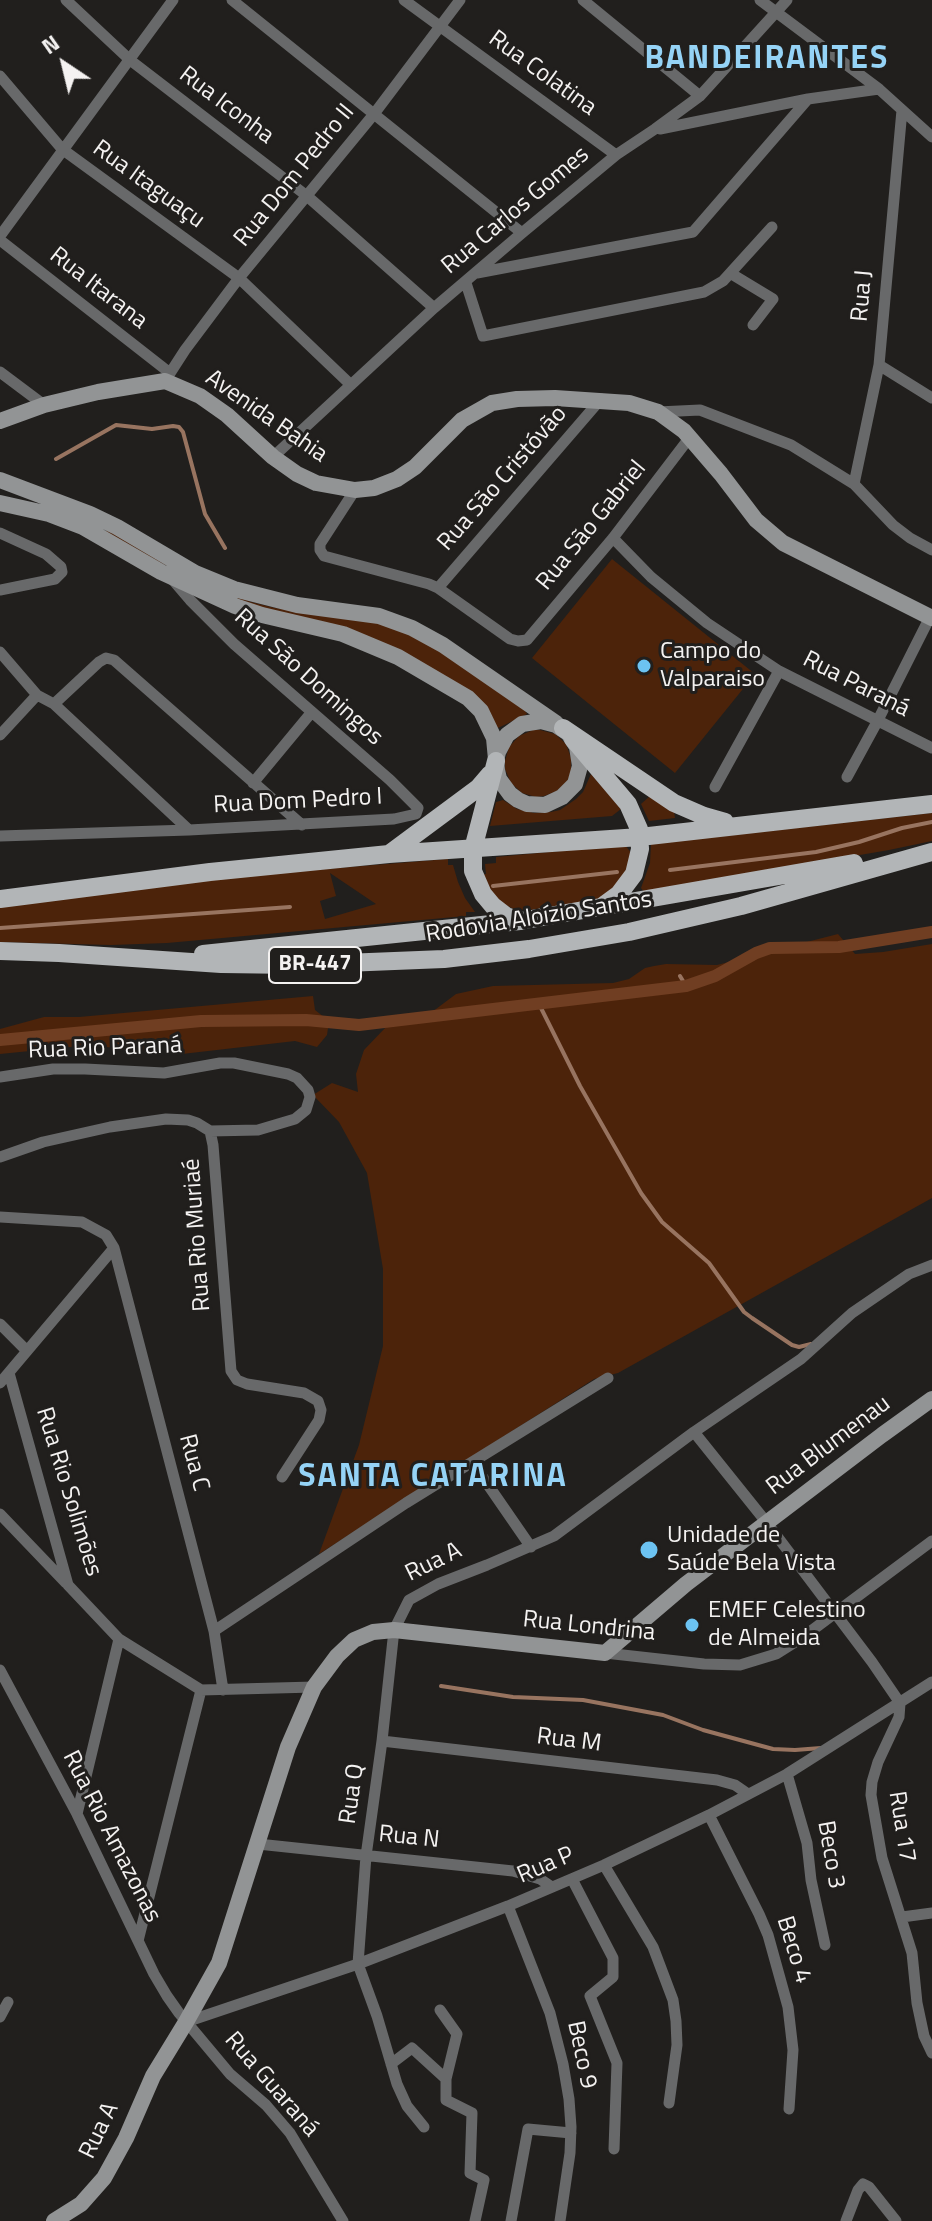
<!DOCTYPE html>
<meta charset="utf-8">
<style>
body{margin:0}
#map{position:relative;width:932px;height:2221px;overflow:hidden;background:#211f1d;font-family:"Titillium Web",sans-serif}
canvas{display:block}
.north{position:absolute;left:24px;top:24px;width:80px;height:80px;-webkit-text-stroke:6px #211f1d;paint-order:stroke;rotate:325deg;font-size:22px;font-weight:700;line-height:32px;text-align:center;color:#f4f2f1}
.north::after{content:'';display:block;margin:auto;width:28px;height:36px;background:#f4f2f1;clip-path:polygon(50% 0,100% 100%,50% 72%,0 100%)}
</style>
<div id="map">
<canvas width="932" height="2221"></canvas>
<div class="north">N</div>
</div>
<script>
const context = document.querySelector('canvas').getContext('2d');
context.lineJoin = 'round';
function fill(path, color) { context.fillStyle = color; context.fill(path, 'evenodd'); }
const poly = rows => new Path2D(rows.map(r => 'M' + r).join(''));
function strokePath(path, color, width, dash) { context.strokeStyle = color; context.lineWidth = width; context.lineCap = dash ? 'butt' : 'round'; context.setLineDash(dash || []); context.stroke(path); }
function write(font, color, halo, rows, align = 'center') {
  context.font = font + ' "Titillium Web",sans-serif'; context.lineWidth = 6; context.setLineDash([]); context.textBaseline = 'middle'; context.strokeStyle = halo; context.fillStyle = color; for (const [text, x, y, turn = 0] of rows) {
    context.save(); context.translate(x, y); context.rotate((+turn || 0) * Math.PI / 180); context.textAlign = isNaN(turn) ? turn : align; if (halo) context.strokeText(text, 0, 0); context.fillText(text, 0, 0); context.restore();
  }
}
const green = poly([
 [107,528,226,592,251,602,275,608,371,620,423,640,524,709,527,714,498,728,398,650,250,606,155,560,106,532],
 [612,559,755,674,675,773,532,658],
 [533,730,540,730,555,734,566,744,571,758,571,772,568,780,557,791,544,796,536,797,522,793,511,783,505,769,505,761,509,747,519,736],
 [591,774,621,809,612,816,490,826,496,802,503,800,517,809,534,813,551,812,560,810,576,799,583,792],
 [650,796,674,811,675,818,649,821,641,804],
 [932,813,932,841,889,850,644,892,641,888,650,863,651,844],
 [625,845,632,854,630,866,610,894,594,900,529,910,514,909,501,903,491,893,480,875,486,874,485,864,496,863,496,857],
 [448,859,448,865,453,865,458,882,465,898,475,912,466,912,466,916,167,943,111,945,0,942,0,907,252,875],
 [330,873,376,904,325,919,320,901,336,896],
 [838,934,855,954,883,952,932,944,932,1198,618,1373,594,1379,319,1554,359,1445,383,1346,383,1269,367,1173,339,1122,313,1095,332,1083,358,1092,356,1074,364,1050,386,1027,432,1012,456,994,493,986,613,983,629,979,645,968,654,966,666,964,717,965],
 [313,996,315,1010,329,1021,327,1035,317,1047,295,1041,182,1054,148,1052,90,1045,0,1054,0,1029,44,1017,79,1017]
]);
const stream = poly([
 [56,459,116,425,152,429,173,426,179,427,183,432,205,514,225,548],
 [670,870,816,852,859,842,902,828,932,822],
 [493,886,617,872],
 [0,928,290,907],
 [680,976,686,986],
 [539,1004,580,1086,641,1193,662,1222,709,1263,744,1312,752,1318,792,1345,799,1347,811,1344],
 [441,1686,513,1697,583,1700,663,1715,703,1730,773,1749,795,1750,821,1748]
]);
const canal = poly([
 [0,1040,201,1021,306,1020,359,1025,686,986,715,976,756,953,770,948,839,947,932,932]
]);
const street = poly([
 [66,0,130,60,307,196,434,308],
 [232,0,522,233],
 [404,0,616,155],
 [583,0,700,96],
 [760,0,879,89,932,137],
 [0,76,62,149,239,278,351,385],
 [660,129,808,99,879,89],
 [0,236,173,0],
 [0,240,170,373],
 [477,273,693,232,808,99],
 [730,273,773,299,753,325],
 [466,283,483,336,704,292,723,281,772,227],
 [879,365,932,398],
 [0,372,44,405],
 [165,381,185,350,239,278,374,114,460,0],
 [658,412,700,410,791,445,854,484,893,525,910,538,932,550],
 [273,457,434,308,522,233,616,155,655,129,700,96,787,0],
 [854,484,879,365,902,110],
 [355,490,320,544,320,550,324,556,429,584,438,588,510,639,518,641,527,640,613,538,690,437],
 [0,533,46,554,61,567,62,572,55,579,0,590],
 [613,538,651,577,707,623,779,671,932,748],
 [438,588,601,399],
 [0,652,37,695,54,704,189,830,394,819,416,814,418,808,390,780,234,644,190,600,172,579],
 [54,704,99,662,106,658,114,660,302,825],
 [0,735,37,695],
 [847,777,877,722,930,617],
 [253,783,311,713],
 [715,787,779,671],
 [0,836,189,830],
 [0,1077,53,1069,85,1069,164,1073,220,1063,234,1063,288,1074,297,1078,308,1090,310,1097,306,1110,295,1119,258,1130,210,1131],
 [0,1157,43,1142,110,1127,166,1119,188,1120,197,1123,210,1131,213,1145,231,1371,237,1380,247,1384,304,1393,318,1401,321,1410,319,1420,282,1477],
 [0,1217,82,1222,106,1235,114,1248,214,1631,223,1690],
 [0,1324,26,1350],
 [9,1373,68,1585,119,1639,201,1690,314,1687],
 [0,1383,114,1248],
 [694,1432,767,1523,872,1662,900,1703],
 [473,1463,531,1547],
 [0,1514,66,1583],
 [214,1631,406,1503,608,1378],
 [605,1653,704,1664,740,1665,776,1654,803,1637,932,1541],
 [0,1670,77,1814,154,1974,167,1996,179,2013,230,2074,266,2105,290,2133,343,2221],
 [900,1703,899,1717,878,1762,872,1782,871,1795,882,1858,912,1953,917,2003,924,2036,932,2053],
 [382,1741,717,1780,735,1785,748,1794],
 [787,1774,807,1843,811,1880,825,1945],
 [77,1814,119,1639],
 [709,1815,759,1914,768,1935,788,2007,793,2050,789,2109],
 [258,1844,513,1871,540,1879,552,1887],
 [604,1865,653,1947,673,2000,676,2021,677,2045,669,2103],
 [572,1879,613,1958,613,1977,590,1996,617,2063,614,2149],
 [508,1906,550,2013,563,2064,569,2099,571,2127,570,2153,560,2221],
 [902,1917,932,1913],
 [138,1941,201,1690],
 [440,2010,457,2034,446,2079,446,2100,472,2113,470,2173,484,2180,475,2221],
 [0,2017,8,2002],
 [186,2022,358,1964,508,1906,604,1865,709,1815,787,1774,932,1682],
 [391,2064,412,2048,446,2079],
 [424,2127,407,2106,397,2084,377,2016,358,1964,366,1856,382,1741,394,1630,409,1600,438,1584,487,1565,554,1536,694,1432,801,1359,852,1313,909,1274,932,1265],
 [511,2221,528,2129,571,2133],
 [846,2221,858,2190,863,2184,869,2187,896,2221]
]);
const secondary = poly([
 [0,421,44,405,98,392,165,381,200,396,227,415,273,457,297,474,316,483,355,490,374,488,397,479,415,467,462,420,492,403,517,399,555,398,629,403,658,412,684,431,721,474,756,520,783,543,932,618],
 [0,480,90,514,117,527,195,573,234,589,297,605,379,616,412,628,443,645,556,723],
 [0,503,49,514,83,527,161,572,235,606,262,615,343,634,398,657,468,698,481,711,494,738,497,770,499,779,510,794,518,800,527,804,545,805,562,797,575,784,580,766,577,747,568,733,556,725,541,721,522,724,507,735,498,752,496,761],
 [54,2221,81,2204,104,2178,126,2138,153,2076,186,2022,219,1963,288,1747,314,1687,337,1656,354,1640,373,1632,394,1630,605,1653,686,1584,882,1435,932,1399]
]);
const primary = poly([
 [563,728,674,803,704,816,725,822],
 [573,739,628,804,639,829,640,849,634,874,619,894,604,905],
 [496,761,473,849,473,871,483,894,493,906,506,916,520,921],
 [389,854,478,788,490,774],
 [0,899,210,872,389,854,640,837,932,804],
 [0,951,59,953,221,964,295,965,444,959,529,949,629,932,741,906,932,852],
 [203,954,520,921,854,863]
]);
const markers = [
 [644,666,8,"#6cc3f2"],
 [649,1550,10,"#6cc3f2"],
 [692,1625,8,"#6cc3f2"]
];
const shields = [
 [315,965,92]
];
const shieldNames = [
 ["BR-447",315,965]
];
const streetNames = [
 ["Rua Colatina",542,74,36],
 ["Rua Iconha",226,106,37],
 ["Rua Dom Pedro II",295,176,-51],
 ["Rua Itaguaçu",148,185,36],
 ["Rua Carlos Gomes",516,211,-40],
 ["Rua Itarana",98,289,38],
 ["Rua J",863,296,-85],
 ["Avenida Bahia",266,417,35],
 ["Rua São Cristóvão",503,479,-49],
 ["Rua São Gabriel",592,526,-51],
 ["Rua São Domingos",308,678,42],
 ["Rua Paraná",856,685,27],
 ["Rua Dom Pedro I",298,802,-3],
 ["Rodovia Aloízio Santos",539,918,-9],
 ["Rua Rio Paraná",105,1049,-2],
 ["Rua Rio Muriaé",198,1235,-94],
 ["Rua Blumenau",829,1446,-37],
 ["Rua C",193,1463,75],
 ["Rua Rio Solimões",68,1492,73],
 ["Rua A",434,1563,-26],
 ["Rua Londrina",589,1627,6],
 ["Rua M",569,1741,7],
 ["Rua Q",353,1794,-82],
 ["Rua 17",901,1827,81],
 ["Rua Rio Amazonas",111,1837,63],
 ["Rua N",409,1838,6],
 ["Beco 3",830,1855,80],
 ["Rua P",546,1866,-23],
 ["Beco 4",793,1950,73],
 ["Beco 9",581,2055,78],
 ["Rua Guaraná",271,2085,49],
 ["Rua A",100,2131,-64]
];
const poiNames = [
 ["Campo do",660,652],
 ["Valparaiso",660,680],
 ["Unidade de",667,1536],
 ["Saúde Bela Vista",667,1564],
 ["EMEF Celestino",708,1611],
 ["de Almeida",708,1639]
];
const districtNames = [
 ["BANDEIRANTES",767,60],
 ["SANTA CATARINA",433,1478]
];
fill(green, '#4c230a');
strokePath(stream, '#987460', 4);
strokePath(canal, '#703e22', 12);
strokePath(street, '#68696a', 11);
strokePath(secondary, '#929495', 16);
strokePath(primary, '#b2b5b7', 18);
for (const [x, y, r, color] of markers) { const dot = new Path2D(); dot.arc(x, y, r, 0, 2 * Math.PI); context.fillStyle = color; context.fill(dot); strokePath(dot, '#211f1d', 3); }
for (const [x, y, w] of shields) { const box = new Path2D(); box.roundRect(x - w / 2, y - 18, w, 36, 6); context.fillStyle = '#211f1d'; context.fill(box); strokePath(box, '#f4f2f1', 2); }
write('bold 22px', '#f4f2f1', null, shieldNames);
write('24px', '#f4f2f1', '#211f1d', streetNames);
write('24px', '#f4f2f1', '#211f1d', poiNames, 'left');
context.letterSpacing = '2px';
write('bold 32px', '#95d3f6', '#211f1d', districtNames);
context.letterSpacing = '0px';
</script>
